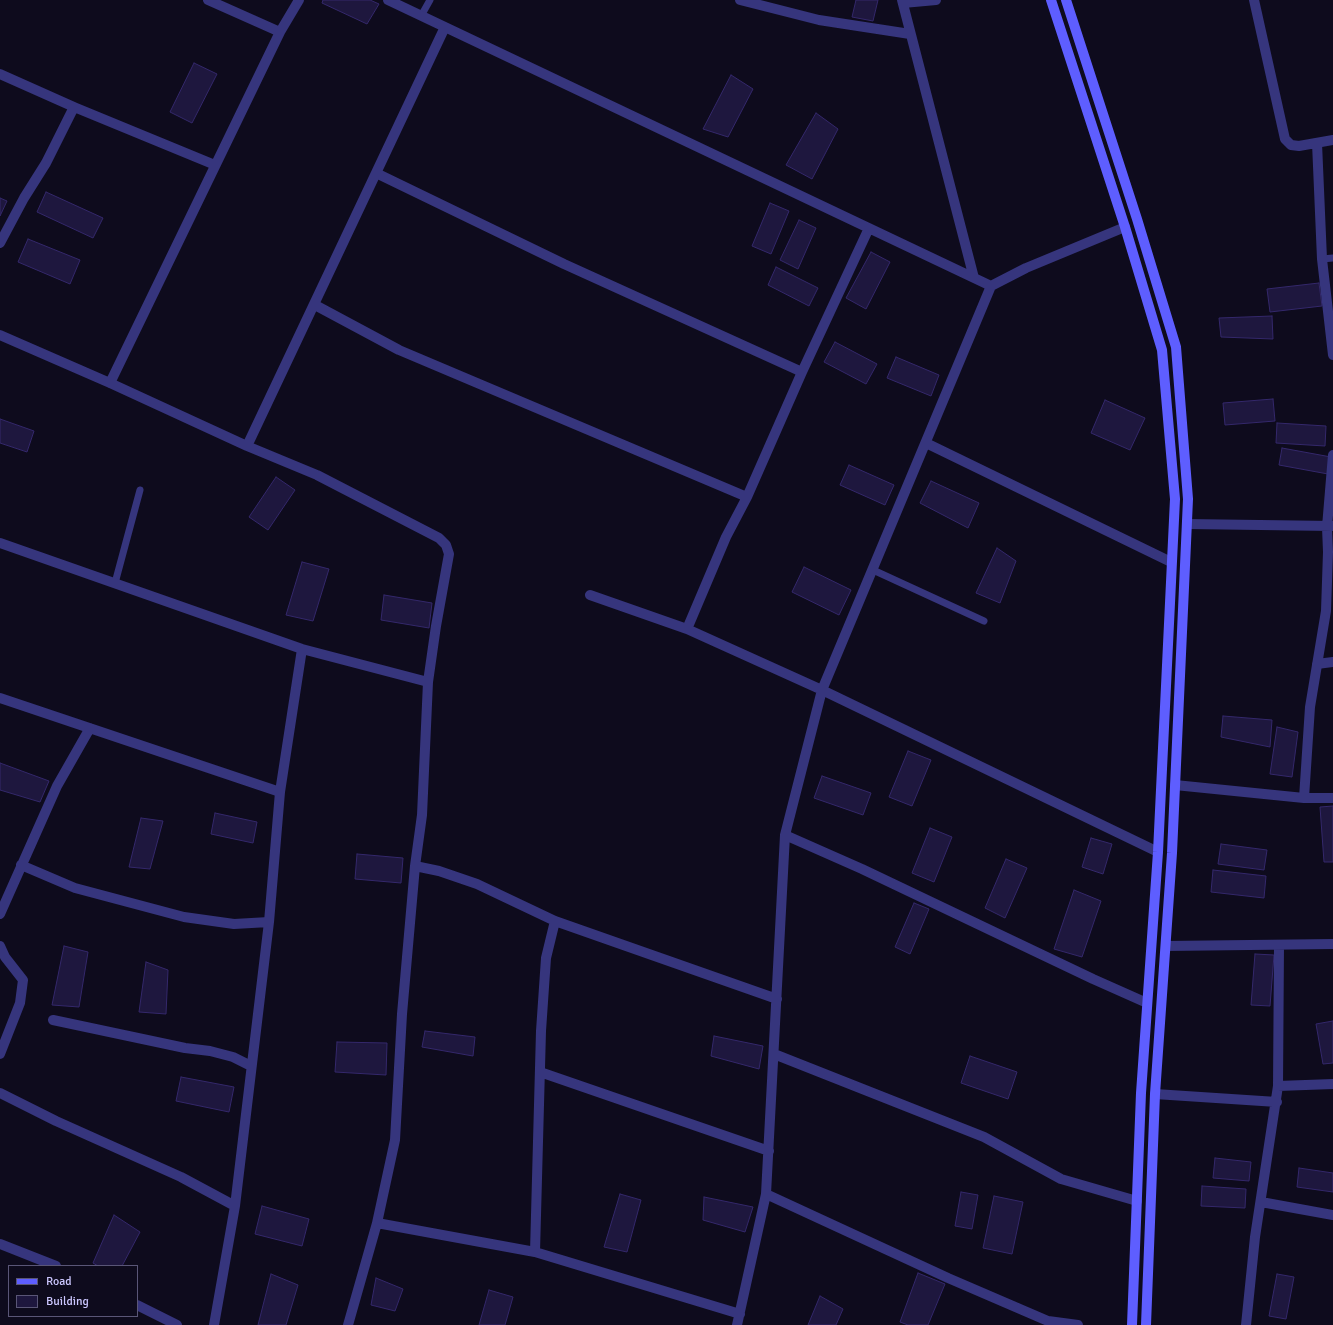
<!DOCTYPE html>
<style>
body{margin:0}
#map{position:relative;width:1333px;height:1325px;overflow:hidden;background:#0e0b1d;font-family:Signika,sans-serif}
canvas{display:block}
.legend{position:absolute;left:8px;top:1265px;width:130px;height:52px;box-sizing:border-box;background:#0e0b1d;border:1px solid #5a5677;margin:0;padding:5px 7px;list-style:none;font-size:12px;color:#ccc7ff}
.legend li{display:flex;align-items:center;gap:8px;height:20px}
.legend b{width:20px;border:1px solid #5a5677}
</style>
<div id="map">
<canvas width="1333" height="1325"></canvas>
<ul class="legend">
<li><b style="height:5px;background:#5e5eff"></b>Road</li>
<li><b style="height:11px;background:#1e173e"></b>Building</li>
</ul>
</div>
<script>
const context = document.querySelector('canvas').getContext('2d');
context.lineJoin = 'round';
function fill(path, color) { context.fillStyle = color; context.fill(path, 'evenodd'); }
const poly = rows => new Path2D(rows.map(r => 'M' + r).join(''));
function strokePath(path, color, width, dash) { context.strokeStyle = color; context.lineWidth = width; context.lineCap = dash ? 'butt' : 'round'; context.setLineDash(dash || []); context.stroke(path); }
const building = poly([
 [323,0,370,0,379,4,367,24,322,3,323,0],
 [856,0,878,0,873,21,852,17,856,0],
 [194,63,217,74,192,123,170,112,194,63],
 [731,75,753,89,728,137,703,129,731,75],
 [816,113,838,129,812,179,786,165,816,113],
 [46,192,103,218,93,238,37,212,46,192],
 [0,198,7,201,0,216,0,198],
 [770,203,789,211,771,254,752,246,770,203],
 [799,220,816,228,798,269,780,260,799,220],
 [28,239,80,260,70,284,18,262,28,239],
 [871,252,890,262,866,309,846,298,871,252],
 [776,267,818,288,809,306,768,285,776,267],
 [1319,283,1322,306,1270,312,1267,289,1319,283],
 [1272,316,1273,339,1221,337,1219,318,1272,316],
 [835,342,877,364,866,384,824,362,835,342],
 [896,357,939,375,931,396,887,378,896,357],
 [1273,399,1275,421,1225,425,1223,403,1273,399],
 [1105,400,1145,418,1130,450,1091,433,1105,400],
 [0,419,34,431,27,452,0,443,0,419],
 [1277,423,1326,426,1325,446,1276,443,1277,423],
 [1282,448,1331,457,1328,474,1279,465,1282,448],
 [849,465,894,485,885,505,840,485,849,465],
 [276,477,295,490,268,530,249,517,276,477],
 [931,481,979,503,968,528,920,503,931,481],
 [997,548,1016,561,1000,603,976,593,997,548],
 [302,562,329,569,313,621,286,615,302,562],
 [804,567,851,590,839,615,792,592,804,567],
 [384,595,432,603,429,628,381,620,384,595],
 [1223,716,1272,720,1270,747,1221,737,1223,716],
 [1277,727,1298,732,1292,777,1270,774,1277,727],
 [908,751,931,760,912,806,889,797,908,751],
 [0,763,49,781,40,802,0,790,0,763],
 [822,776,871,793,863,815,814,798,822,776],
 [1333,806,1333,862,1324,862,1320,807,1333,806],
 [215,813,257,822,253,843,211,834,215,813],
 [141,818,163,821,150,869,129,867,141,818],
 [930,828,952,837,934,882,912,873,930,828],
 [1091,838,1112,844,1103,874,1082,867,1091,838],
 [1221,844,1267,850,1264,870,1218,864,1221,844],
 [357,854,403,858,401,883,355,879,357,854],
 [1006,859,1027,868,1005,918,985,908,1006,859],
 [1213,870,1266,876,1264,898,1211,892,1213,870],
 [1074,890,1101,901,1082,957,1054,949,1074,890],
 [914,903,929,909,910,954,895,947,914,903],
 [64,946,88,952,79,1007,52,1005,64,946],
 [1255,954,1274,955,1270,1006,1251,1005,1255,954],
 [146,962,168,970,166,1014,139,1012,146,962],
 [1333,1021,1333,1063,1323,1064,1316,1024,1333,1021],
 [425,1031,475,1037,473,1056,422,1047,425,1031],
 [714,1036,763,1046,759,1069,711,1056,714,1036],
 [337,1042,387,1043,386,1075,335,1072,337,1042],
 [970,1056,1017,1072,1008,1099,961,1083,970,1056],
 [181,1077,234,1087,229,1112,176,1101,181,1077],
 [1215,1158,1251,1162,1249,1181,1213,1178,1215,1158],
 [1299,1168,1333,1173,1333,1192,1297,1187,1299,1168],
 [1202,1186,1246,1189,1245,1208,1201,1206,1202,1186],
 [961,1192,978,1195,972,1229,955,1226,961,1192],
 [620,1194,641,1200,627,1252,604,1247,620,1194],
 [994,1196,1023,1202,1012,1254,983,1248,994,1196],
 [704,1197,753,1207,745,1232,703,1220,704,1197],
 [262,1206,309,1219,302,1246,255,1234,262,1206],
 [114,1215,140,1232,122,1266,98,1266,93,1263,114,1215],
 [918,1273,945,1284,928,1325,908,1325,900,1322,918,1273],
 [271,1274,298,1285,286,1325,258,1325,271,1274],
 [1277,1274,1294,1277,1286,1319,1269,1316,1277,1274],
 [376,1278,403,1289,395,1311,371,1305,376,1278],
 [489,1290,513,1297,505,1325,479,1325,489,1290],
 [820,1296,843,1309,836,1325,808,1325,820,1296]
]);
const lane = poly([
 [421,16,430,0],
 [1322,259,1333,258],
 [873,570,984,621],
 [115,583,140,490]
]);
const street = poly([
 [208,0,280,32],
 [388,0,991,286,1026,268,1125,227],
 [740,0,819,20,910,34],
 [902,0,974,278],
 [1254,0,1285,139,1291,145,1299,146,1333,140],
 [903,3,936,0],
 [0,74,74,107,215,165],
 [1317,143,1322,259,1333,355],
 [376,173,564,264,802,372],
 [0,243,24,198,46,163,74,107],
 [315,305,399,350,747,497],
 [0,335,110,383,247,446,317,475,439,538,446,545,449,554,436,626,428,682,422,815,415,866,402,1014,395,1140,377,1223,348,1325],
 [110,383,280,32,299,0],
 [926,443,1171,562],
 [247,446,445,27],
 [1187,524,1333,526],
 [0,543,302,649,428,682],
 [590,595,687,629,822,690,1158,852],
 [687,629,726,537,747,497,802,372,869,228],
 [1317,664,1333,662],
 [0,698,280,792],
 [1175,785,1304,798,1333,798],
 [1304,798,1310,707,1326,611,1328,552,1327,527,1333,455],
 [785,835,862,869,1093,979,1147,1003],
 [21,865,75,888,184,917,234,924,269,922],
 [415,866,439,871,477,884,555,921,777,999],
 [0,914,57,786,90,728],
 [0,946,5,957,23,980,20,1003,0,1054],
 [1166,946,1333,944],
 [53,1020,185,1048,210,1051,233,1057,251,1066],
 [774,1054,984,1137,1061,1179,1137,1201],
 [540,1072,769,1151],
 [1278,1086,1333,1084],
 [0,1093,56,1121,181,1177,235,1206],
 [1155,1094,1277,1102],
 [766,1194,948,1278,1048,1321,1078,1325],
 [1261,1202,1333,1215],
 [377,1223,535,1252,740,1314],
 [0,1244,56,1266],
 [535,1252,541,1031,546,958,555,921],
 [137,1305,177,1325],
 [214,1325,235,1206,269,922,280,792,302,649],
 [737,1325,766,1194,785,835,822,690,991,286],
 [1246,1325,1255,1237,1278,1086,1279,946]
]);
const secondary = poly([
 [1051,0,1125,227,1162,350,1175,499,1158,852,1141,1093,1132,1325],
 [1066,0,1137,219,1176,347,1188,499,1172,853,1155,1094,1146,1325]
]);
fill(building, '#1e173e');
strokePath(building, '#34286b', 1);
strokePath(lane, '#36357d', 7);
strokePath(street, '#36357d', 10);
strokePath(secondary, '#5e5eff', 10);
</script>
